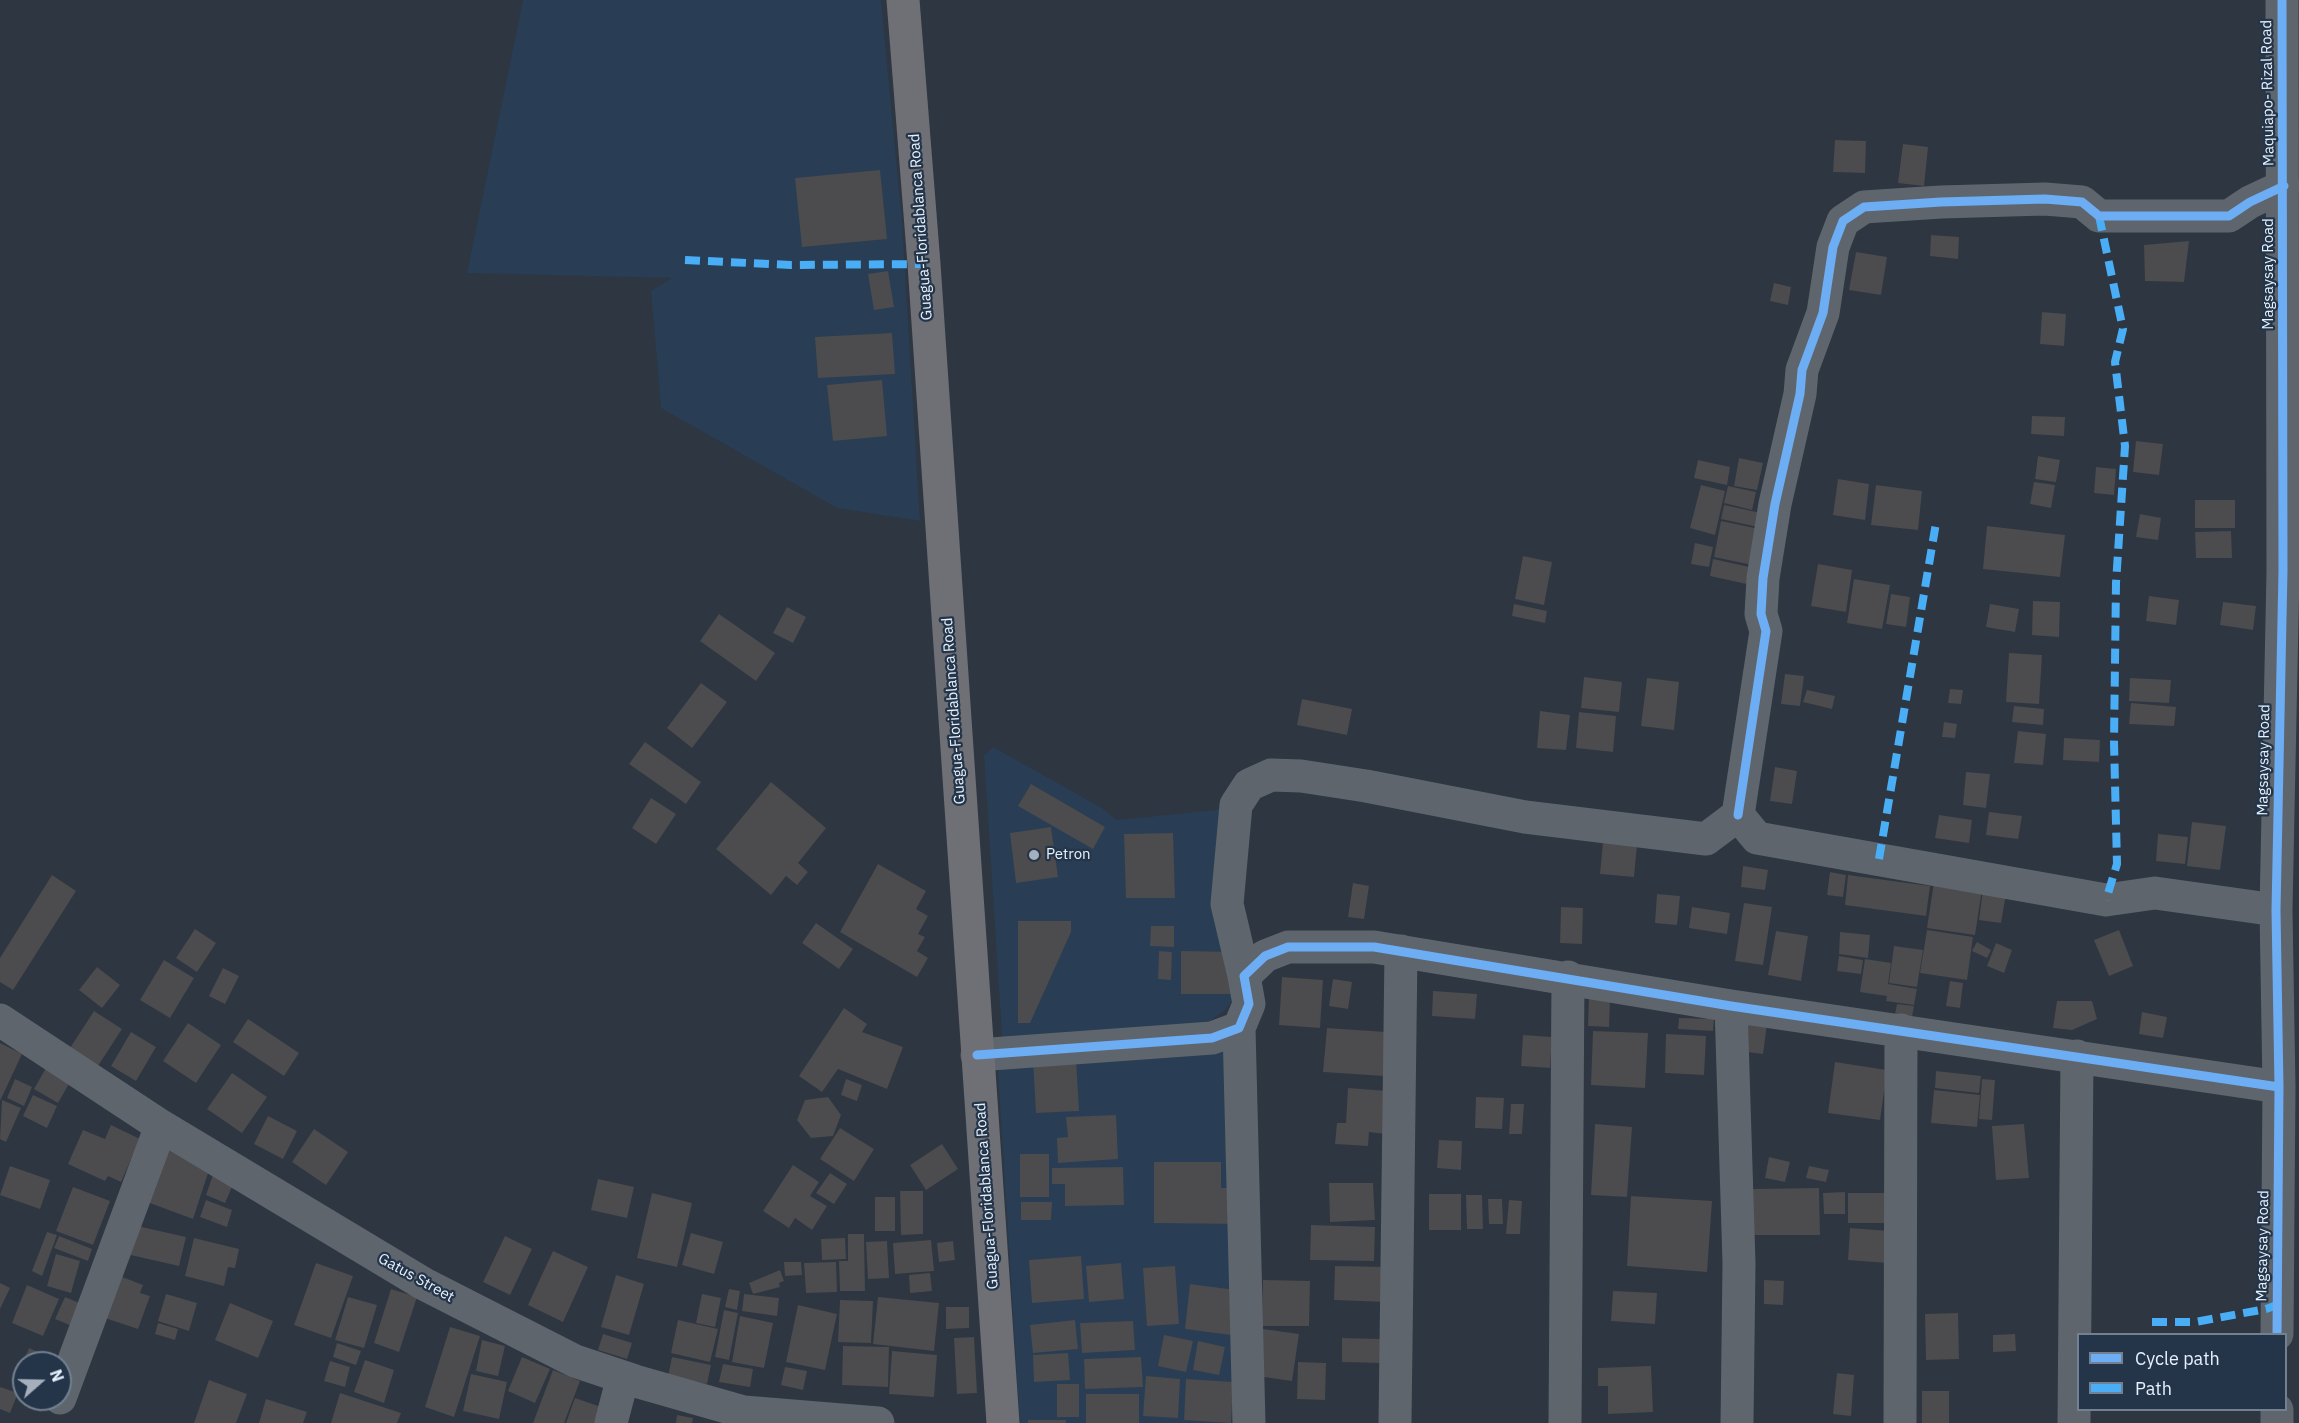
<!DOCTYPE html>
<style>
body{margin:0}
#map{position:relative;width:2299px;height:1423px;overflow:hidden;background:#2d3641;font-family:"IBM Plex Sans",sans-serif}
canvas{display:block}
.legend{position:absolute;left:2077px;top:1333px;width:210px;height:78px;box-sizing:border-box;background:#253549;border:2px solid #728091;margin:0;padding:8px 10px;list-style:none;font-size:18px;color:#e6f1fe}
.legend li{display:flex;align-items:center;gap:12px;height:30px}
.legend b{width:30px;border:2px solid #728091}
.north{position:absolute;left:12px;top:1351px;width:60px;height:60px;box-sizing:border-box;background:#253549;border:2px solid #728091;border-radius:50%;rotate:70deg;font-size:16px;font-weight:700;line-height:24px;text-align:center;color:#e6f1fe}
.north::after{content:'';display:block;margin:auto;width:21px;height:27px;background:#a5b0bc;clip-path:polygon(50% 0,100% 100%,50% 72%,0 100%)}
</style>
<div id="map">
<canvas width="2299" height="1423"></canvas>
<ul class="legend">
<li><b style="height:8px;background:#6dadf4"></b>Cycle path</li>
<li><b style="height:8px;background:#49aef6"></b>Path</li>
</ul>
<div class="north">N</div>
</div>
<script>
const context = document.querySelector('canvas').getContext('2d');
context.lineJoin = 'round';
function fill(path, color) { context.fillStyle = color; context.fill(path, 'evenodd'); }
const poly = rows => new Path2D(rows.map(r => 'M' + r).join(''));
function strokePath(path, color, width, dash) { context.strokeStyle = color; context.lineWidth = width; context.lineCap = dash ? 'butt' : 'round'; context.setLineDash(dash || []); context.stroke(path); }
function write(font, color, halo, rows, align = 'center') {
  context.font = font + ' "IBM Plex Sans",sans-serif'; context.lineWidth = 4.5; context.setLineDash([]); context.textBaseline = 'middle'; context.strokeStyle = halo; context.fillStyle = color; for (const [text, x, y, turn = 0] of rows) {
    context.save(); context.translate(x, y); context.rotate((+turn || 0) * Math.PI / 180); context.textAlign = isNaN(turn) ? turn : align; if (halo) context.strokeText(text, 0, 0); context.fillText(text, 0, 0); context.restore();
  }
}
const built = poly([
 [523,0,881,0,902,222,920,521,837,508,661,408,651,291,672,278,467,273],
 [993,747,1102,808,1117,820,1216,810,1231,798,1233,1000,1225,1010,1206,1024,1013,1042,1002,1036,984,756],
 [1227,1046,1241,1423,1020,1423,998,1073,1000,1063]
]);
const building = poly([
 [1835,140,1866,141,1865,173,1833,172],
 [1903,144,1928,147,1924,186,1898,183],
 [880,170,887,239,802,247,795,178],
 [1931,235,1959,237,1958,259,1930,256],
 [2189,241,2184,282,2145,281,2144,245],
 [1856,252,1887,257,1881,295,1849,290],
 [888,271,894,307,874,310,868,274],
 [1774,283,1791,287,1788,305,1770,301],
 [2042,312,2066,314,2064,346,2040,344],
 [892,333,895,374,818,378,815,337],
 [882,380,887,436,833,441,827,385],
 [2032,416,2065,417,2064,436,2031,434],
 [2136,441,2163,444,2159,475,2133,472],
 [2038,456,2060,460,2056,482,2035,479],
 [1739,458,1763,463,1757,490,1734,486],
 [1698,460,1730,467,1727,485,1694,478],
 [2096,467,2116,469,2114,495,2094,493],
 [1838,479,1869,484,1865,520,1833,515],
 [2034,482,2055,485,2051,508,2030,504],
 [1701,485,1725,491,1715,535,1690,528],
 [1876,485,1922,491,1918,530,1871,525],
 [1728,486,1756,492,1752,510,1724,503],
 [2195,500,2235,500,2235,528,2195,528],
 [1724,505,1761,513,1758,527,1721,519],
 [2140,514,2161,518,2158,540,2136,537],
 [1721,521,1764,530,1757,566,1714,557],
 [1987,526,2065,535,2060,577,1983,569],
 [2231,531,2232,558,2196,558,2195,532],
 [1695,543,1713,547,1709,567,1691,564],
 [1523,556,1552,562,1544,605,1515,599],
 [1713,559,1754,568,1751,585,1710,576],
 [1818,564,1852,570,1846,612,1811,606],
 [1854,579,1890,585,1882,629,1847,623],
 [1891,594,1910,597,1906,627,1886,624],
 [2149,596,2179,600,2176,625,2146,621],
 [2033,601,2060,602,2059,637,2032,635],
 [2223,602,2256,606,2253,630,2220,625],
 [1514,604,1547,611,1545,623,1512,616],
 [1990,604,2019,609,2015,632,1986,627],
 [787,607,806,617,793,643,773,633],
 [719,614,775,653,756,681,700,641],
 [2009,653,2042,655,2039,704,2006,702],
 [1785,674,1804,676,1800,706,1781,704],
 [1584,677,1622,682,1619,712,1581,708],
 [1647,678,1679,682,1674,730,1641,726],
 [2130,678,2171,680,2169,703,2129,701],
 [701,683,727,702,692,748,667,728],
 [1950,689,1963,690,1961,704,1948,703],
 [1807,690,1835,696,1832,709,1803,702],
 [1302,699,1352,709,1347,735,1297,725],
 [2131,703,2176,707,2174,726,2129,724],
 [2014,706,2044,709,2043,725,2012,722],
 [1540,711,1570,715,1566,750,1537,748],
 [1579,712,1616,716,1613,752,1576,748],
 [1944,722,1957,724,1955,738,1942,737],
 [2018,731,2046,734,2043,765,2014,763],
 [2064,738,2100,740,2099,762,2063,760],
 [645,742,701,782,686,804,629,764],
 [1775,767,1797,771,1792,804,1770,801],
 [1966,772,1990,774,1986,808,1963,805],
 [771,782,826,828,798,863,808,872,797,885,786,876,771,895,716,849],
 [1031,784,1105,827,1093,849,1018,806],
 [651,798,676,814,656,844,632,828],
 [1989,812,2022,816,2018,839,1986,835],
 [1939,815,1972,820,1969,843,1935,838],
 [2192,822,2226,826,2220,870,2187,866],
 [1051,827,1058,877,1016,883,1010,833],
 [1173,833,1175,898,1126,898,1124,834],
 [2158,834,2188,837,2185,864,2156,861],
 [1603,842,1637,845,1634,877,1600,874],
 [878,864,926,891,916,909,928,916,918,934,925,937,917,951,928,958,917,977,840,932],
 [1743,866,1768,870,1765,890,1741,887],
 [1830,872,1846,875,1843,897,1827,895],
 [52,875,76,891,13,990,0,982,0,958],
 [1848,875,1930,886,1926,916,1845,905],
 [1934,882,1982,889,1975,935,1927,928],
 [1353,883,1369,886,1364,919,1348,917],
 [1983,890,2006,894,2001,923,1979,920],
 [1657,894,1680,896,1677,925,1655,923],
 [1744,903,1772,907,1763,965,1735,961],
 [1561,907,1583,908,1582,944,1560,943],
 [1692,907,1730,913,1727,934,1689,928],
 [1018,921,1071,921,1071,932,1030,1023,1018,1023],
 [816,923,853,949,839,969,802,943],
 [1151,926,1174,926,1174,947,1150,946],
 [195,929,216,943,197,972,176,958],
 [1927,930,1973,937,1967,980,1920,973],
 [2119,930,2133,966,2109,976,2094,940],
 [1776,931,1808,936,1801,981,1768,975],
 [1840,932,1870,935,1868,958,1839,954],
 [1977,942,1991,950,1987,958,1972,951],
 [1996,943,2012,950,2004,973,1987,966],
 [1894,946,1923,950,1917,987,1889,983],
 [1159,951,1172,952,1171,980,1158,979],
 [1181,951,1235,952,1234,994,1181,994],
 [1839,956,1863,960,1861,974,1837,971],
 [1865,959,1891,963,1888,984,1917,989,1914,1005,1886,1001,1887,996,1860,992],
 [164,960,194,978,170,1018,140,1000],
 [97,967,120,985,102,1008,79,990],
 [223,968,239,976,225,1004,209,996],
 [1282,977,1323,980,1320,1028,1279,1025],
 [1333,979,1352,982,1348,1009,1329,1006],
 [1950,981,1963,983,1960,1008,1946,1006],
 [1433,991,1477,994,1475,1019,1432,1016],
 [1589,998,1610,999,1609,1027,1588,1026],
 [2057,1001,2092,1001,2097,1019,2072,1030,2053,1028],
 [1897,1004,1914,1006,1912,1017,1895,1014],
 [844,1008,867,1024,862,1032,903,1047,887,1089,838,1069,822,1092,799,1076],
 [94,1011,122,1029,98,1066,70,1048],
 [2142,1012,2167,1017,2163,1038,2139,1034],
 [1679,1018,1714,1019,1713,1031,1678,1029],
 [248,1019,299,1053,284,1076,233,1042],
 [1743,1021,1767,1024,1763,1054,1739,1051],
 [188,1023,221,1045,196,1083,163,1061],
 [1327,1028,1386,1032,1383,1076,1323,1072],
 [1593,1031,1648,1033,1645,1088,1591,1085],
 [131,1032,156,1047,136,1081,111,1066],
 [1666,1034,1706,1036,1704,1075,1665,1073],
 [1523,1035,1552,1037,1550,1068,1521,1066],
 [0,1043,22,1054,0,1101],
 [1076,1058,1079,1111,1036,1113,1033,1060],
 [1835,1062,1887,1070,1880,1120,1828,1113],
 [46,1068,70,1082,58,1103,34,1089],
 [1936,1071,1981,1076,1979,1093,1935,1088],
 [232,1073,267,1097,242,1133,207,1109],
 [15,1079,32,1087,24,1106,7,1098],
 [846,1079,862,1085,857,1101,841,1095],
 [1982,1079,1995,1080,1992,1120,1979,1119],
 [1348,1088,1388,1091,1386,1134,1369,1132,1368,1146,1335,1144,1337,1123,1346,1123],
 [1934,1090,1980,1095,1977,1127,1931,1123],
 [33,1095,57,1106,47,1128,23,1116],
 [828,1097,841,1115,833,1136,811,1138,797,1120,805,1100],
 [1476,1097,1504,1098,1502,1129,1475,1128],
 [2,1100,21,1108,6,1142,0,1139],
 [1511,1104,1524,1104,1522,1134,1509,1134],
 [1116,1115,1118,1159,1058,1163,1057,1138,1068,1137,1066,1117],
 [268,1116,297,1131,283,1159,254,1144],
 [1595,1124,1632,1127,1627,1197,1591,1195],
 [2024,1124,2029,1178,1996,1180,1992,1126],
 [111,1125,140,1139,121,1182,108,1176,105,1181,68,1164,83,1130,105,1139],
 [840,1128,874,1149,854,1181,820,1159],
 [314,1129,348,1152,326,1185,292,1162],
 [1439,1140,1462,1141,1461,1170,1437,1168],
 [159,1143,209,1170,193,1219,139,1199],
 [942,1144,958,1169,926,1190,910,1165],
 [1020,1154,1049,1154,1049,1197,1020,1197],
 [1769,1157,1790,1162,1785,1182,1765,1178],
 [1154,1162,1221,1162,1221,1188,1238,1188,1238,1224,1154,1223],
 [793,1165,819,1182,810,1196,827,1206,812,1230,795,1218,789,1228,763,1211],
 [10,1166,50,1180,40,1209,0,1195],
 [1809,1166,1829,1170,1826,1182,1806,1178],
 [1123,1167,1124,1205,1065,1206,1065,1184,1052,1184,1052,1168],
 [215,1169,234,1182,225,1203,206,1195],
 [830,1173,847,1184,834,1204,816,1193],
 [598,1179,634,1187,627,1218,591,1210],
 [1329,1183,1373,1183,1375,1220,1330,1222],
 [73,1187,110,1201,93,1245,56,1231],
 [1819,1188,1820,1235,1752,1235,1751,1189],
 [900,1191,923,1191,923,1234,901,1235],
 [1845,1192,1845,1214,1824,1214,1823,1193],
 [652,1193,692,1203,677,1267,637,1258],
 [1848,1193,1889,1193,1890,1223,1848,1223],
 [1429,1194,1461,1194,1461,1230,1429,1230],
 [1466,1195,1482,1195,1483,1229,1467,1229],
 [1631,1196,1712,1201,1707,1272,1627,1266],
 [875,1197,895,1197,895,1231,875,1231],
 [1488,1199,1502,1199,1503,1224,1489,1224],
 [206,1200,232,1210,227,1227,200,1217],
 [1509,1200,1522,1201,1520,1234,1506,1234],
 [1021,1202,1052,1202,1051,1220,1021,1220],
 [133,1225,186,1237,179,1266,126,1254],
 [1311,1225,1375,1227,1374,1261,1310,1260],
 [1850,1228,1889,1231,1887,1263,1848,1260],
 [47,1232,57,1235,42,1276,32,1271],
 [691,1233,723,1242,714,1274,682,1265],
 [848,1234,864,1234,865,1291,840,1291,839,1261,848,1261],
 [59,1236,92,1249,88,1261,54,1248],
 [505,1236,532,1249,510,1295,483,1282],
 [194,1238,239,1249,235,1268,228,1267,224,1286,185,1276],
 [845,1238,846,1259,822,1260,821,1239],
 [931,1240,934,1271,895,1274,893,1243],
 [887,1241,889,1278,868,1279,866,1242],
 [953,1241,955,1260,939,1262,937,1243],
 [553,1251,588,1267,563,1322,528,1305],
 [56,1254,80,1261,71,1293,47,1286],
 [1081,1256,1084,1299,1032,1303,1029,1260],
 [784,1262,801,1262,802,1275,785,1276],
 [836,1262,837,1292,806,1293,804,1263],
 [316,1263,353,1276,331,1338,294,1325],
 [1121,1263,1124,1299,1089,1302,1086,1266],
 [1175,1266,1179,1324,1147,1326,1143,1268],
 [1335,1266,1387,1267,1386,1302,1334,1300],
 [780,1270,784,1281,779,1283,780,1287,753,1294,749,1283],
 [930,1273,932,1291,910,1293,909,1275],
 [117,1275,143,1285,140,1293,150,1296,138,1329,102,1317],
 [616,1275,644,1284,629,1335,601,1327],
 [1263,1280,1310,1281,1309,1326,1262,1326],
 [1764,1280,1784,1281,1783,1305,1764,1304],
 [0,1283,10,1288,0,1309],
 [1190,1284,1243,1291,1238,1336,1185,1329],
 [27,1285,59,1299,43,1336,12,1323],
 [391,1289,417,1297,399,1352,374,1343],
 [729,1289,740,1291,737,1310,725,1307],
 [1613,1291,1657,1293,1655,1324,1611,1321],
 [166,1294,197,1303,189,1331,158,1321],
 [702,1294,721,1298,715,1327,696,1323],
 [744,1294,779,1298,777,1316,742,1311],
 [65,1297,82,1304,72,1326,55,1319],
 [348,1297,377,1305,364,1348,335,1340],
 [878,1297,939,1303,934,1351,873,1344],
 [840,1300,873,1301,871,1343,838,1342],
 [230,1303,273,1321,258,1358,215,1340],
 [798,1305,837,1314,825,1370,786,1362],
 [946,1307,969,1307,969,1328,946,1329],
 [724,1310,738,1313,729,1360,715,1357],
 [1958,1313,1959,1359,1926,1360,1925,1314],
 [740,1316,773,1323,764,1368,732,1362],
 [678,1320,718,1329,710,1362,671,1353],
 [1075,1320,1078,1349,1033,1353,1030,1325],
 [1133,1321,1135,1350,1082,1353,1080,1323],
 [158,1323,178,1329,175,1340,155,1334],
 [450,1327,480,1336,454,1417,425,1407],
 [1263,1329,1299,1334,1292,1381,1257,1376],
 [603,1334,632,1343,627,1359,598,1350],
 [2015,1334,2016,1351,1993,1352,1993,1335],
 [1164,1335,1193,1341,1186,1372,1158,1366],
 [974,1337,977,1393,957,1394,954,1338],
 [1342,1338,1381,1339,1381,1363,1342,1362],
 [482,1340,505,1346,498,1376,476,1371],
 [1198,1341,1225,1347,1219,1375,1193,1370],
 [337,1343,361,1351,356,1365,333,1357],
 [843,1346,889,1347,888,1387,842,1385],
 [29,1348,49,1357,46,1363,24,1363,24,1393,15,1390,23,1363],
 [892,1351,937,1355,934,1397,889,1394],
 [1068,1353,1070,1380,1034,1382,1033,1355],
 [522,1357,550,1369,535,1403,508,1391],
 [672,1357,711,1365,707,1384,668,1376],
 [1141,1357,1143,1387,1085,1389,1084,1359],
 [365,1360,394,1370,384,1403,354,1392],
 [330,1361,350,1367,345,1387,324,1381],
 [1298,1362,1326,1363,1325,1400,1297,1399],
 [723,1364,753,1369,750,1387,719,1382],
 [1651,1366,1653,1412,1608,1414,1608,1386,1598,1386,1598,1368],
 [785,1367,807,1371,803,1390,781,1385],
 [553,1370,580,1381,564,1423,533,1423],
 [1837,1373,1854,1375,1851,1416,1833,1414],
 [471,1374,507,1382,499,1419,463,1411],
 [1146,1376,1180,1379,1178,1418,1143,1416],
 [1186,1379,1233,1382,1231,1423,1184,1420],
 [209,1380,247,1394,236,1423,194,1423],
 [1057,1384,1079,1384,1079,1417,1057,1417],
 [0,1387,18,1393,10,1413,0,1409],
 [1922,1391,1949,1391,1949,1423,1922,1423],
 [340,1393,401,1413,397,1423,331,1423],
 [1086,1394,1139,1394,1139,1423,1086,1423],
 [575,1398,604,1408,600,1423,566,1423],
 [266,1399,307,1412,303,1423,259,1423],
 [677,1415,693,1418,692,1423,676,1423],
 [1028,1420,1066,1420,1066,1423,1028,1423]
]);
const minor = poly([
 [1738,815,1766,631,1761,614,1763,578,1775,504,1800,394,1802,370,1823,313,1833,247,1843,221,1864,207,1941,202,2045,199,2082,202,2099,216,2229,216,2250,202,2284,186],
 [1244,976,1227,904,1236,805,1249,785,1271,775,1301,776,1366,786,1525,817,1706,839,1738,815,1757,838,2106,900,2155,893,2276,910],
 [1731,1006,1739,1263,1737,1423],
 [0,1020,161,1126,424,1284,575,1361,635,1381,744,1412,878,1423],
 [1239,1028,1249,1423],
 [977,1055,1212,1038,1239,1028,1249,1004,1244,976,1265,956,1288,947,1374,947,1731,1006,2279,1087],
 [2277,1334,2279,1087,2276,910,2283,571,2282,0],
 [60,1398,161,1126],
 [2277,1410,2277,1423],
 [611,1423,623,1377],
 [1395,1423,1401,951],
 [1565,1423,1568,977],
 [1900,1423,1901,1030],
 [2074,1423,2077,1056]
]);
const major = poly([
 [903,0,924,264,1003,1423]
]);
const quiet = poly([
 [2099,216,2123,329,2115,362,2125,446,2116,583,2114,742,2117,864,2106,900],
 [685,260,791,265,924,264],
 [1879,859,1936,523],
 [2152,1322,2195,1322,2266,1309,2277,1305]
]);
const cycleway = poly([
 [1738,815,1766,631,1761,614,1763,578,1775,504,1800,394,1802,370,1823,313,1833,247,1843,221,1864,207,1941,202,2045,199,2082,202,2099,216,2229,216,2250,202,2284,186],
 [977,1055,1212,1038,1239,1028,1249,1004,1244,976,1265,956,1288,947,1374,947,1731,1006,2279,1087],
 [2277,1334,2279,1087,2276,910,2283,571,2282,0]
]);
const markers = [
 [1034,855,6,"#a5b0bc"]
];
const streetNames = [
 ["Maquiapo- Rizal Road",2268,93,-91],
 ["Guagua-Floridablanca Road",921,227,-94],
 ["Magsaysay Road",2269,274,-90],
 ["Guagua-Floridablanca Road",954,711,-94],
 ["Magsaysay Road",2264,760,-89],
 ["Guagua-Floridablanca Road",987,1196,-94],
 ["Magsaysay Road",2263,1246,-89],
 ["Gatus Street",416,1278,29]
];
const poiNames = [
 ["Petron",1046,855]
];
fill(built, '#293d54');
fill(building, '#4c4b4d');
strokePath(minor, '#5e656d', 33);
strokePath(major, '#6f6f76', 33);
strokePath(quiet, '#49aef6', 8, [15, 8]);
strokePath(cycleway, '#6dadf4', 9);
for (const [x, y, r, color] of markers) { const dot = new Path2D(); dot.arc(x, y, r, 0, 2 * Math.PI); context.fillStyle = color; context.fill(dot); strokePath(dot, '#253549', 2); }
write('15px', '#e6f1fe', '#253549', streetNames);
write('15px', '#e6f1fe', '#253549', poiNames, 'left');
</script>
